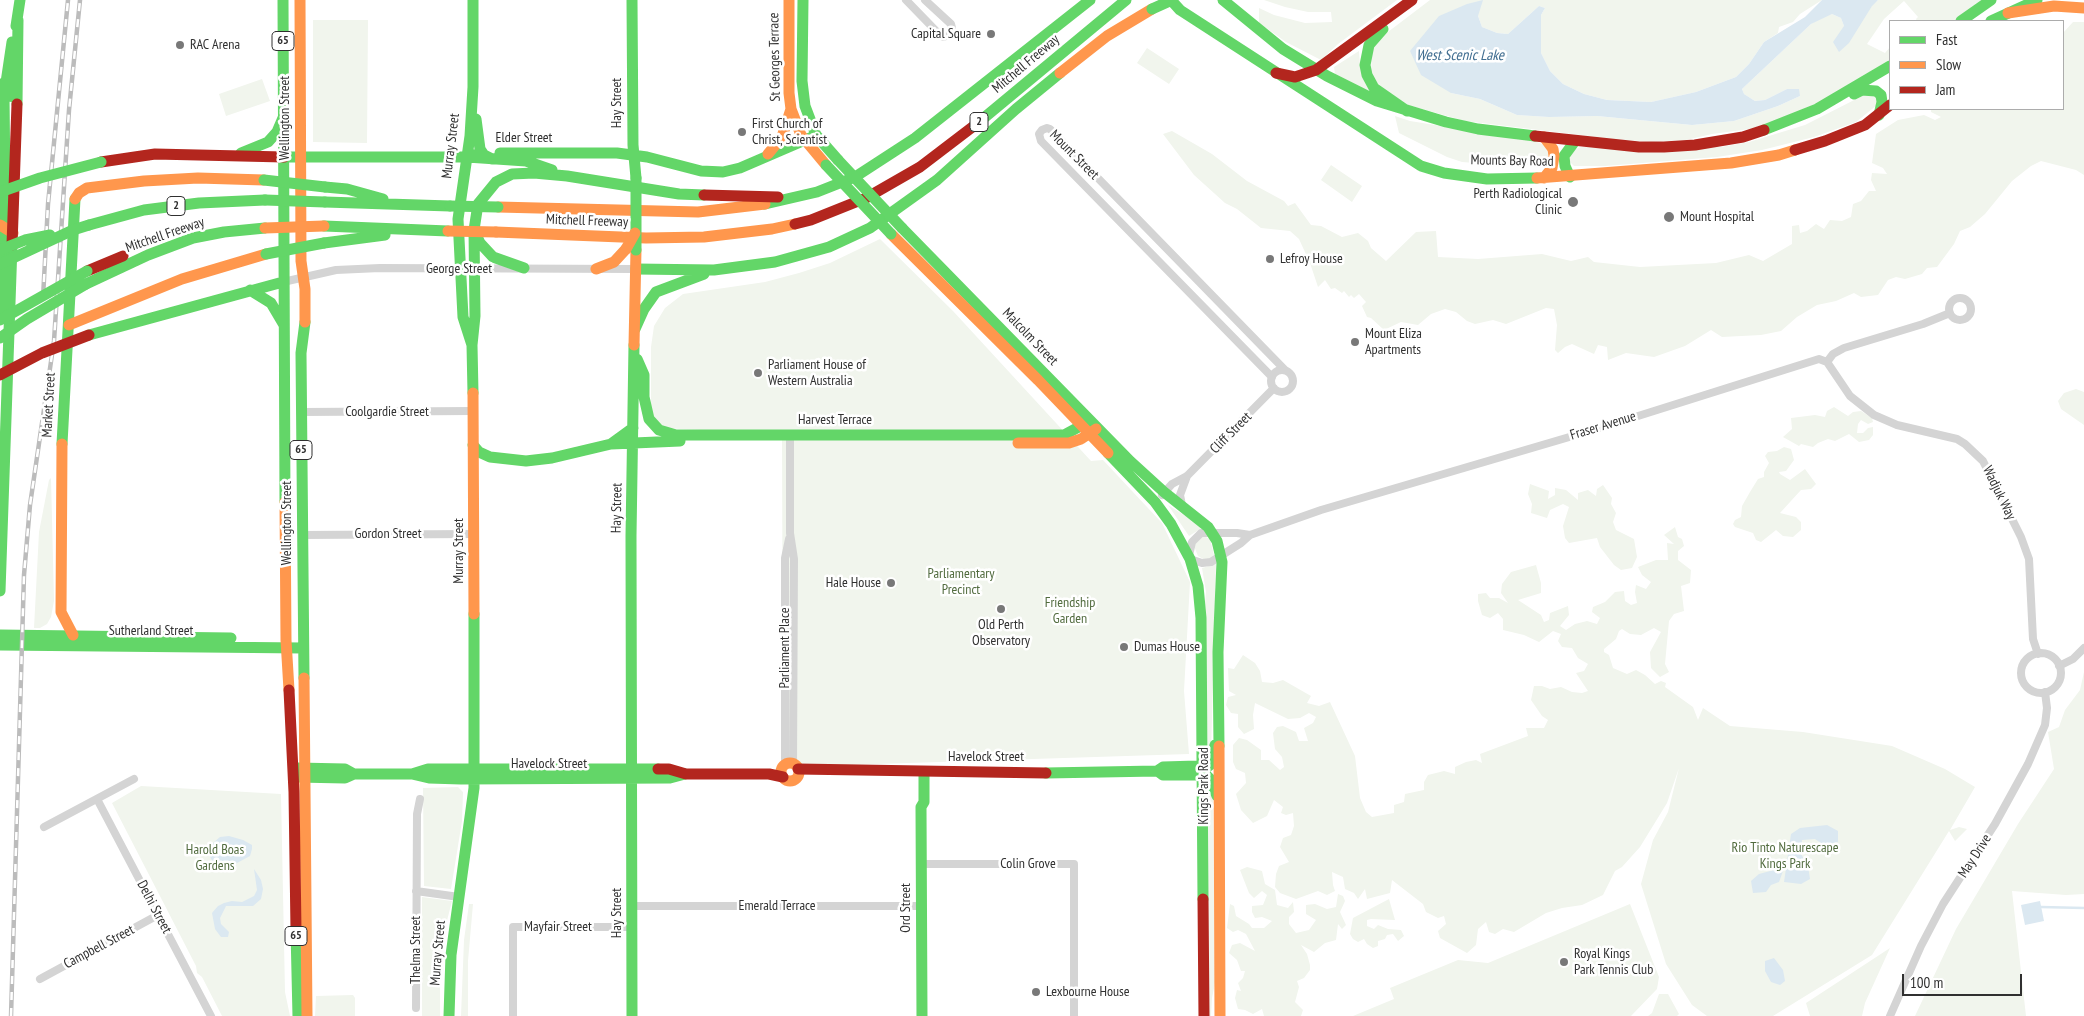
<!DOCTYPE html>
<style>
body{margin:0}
#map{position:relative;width:2084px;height:1016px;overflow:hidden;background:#fff;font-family:"PT Sans Narrow",sans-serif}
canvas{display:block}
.legend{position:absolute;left:1889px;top:20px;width:175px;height:90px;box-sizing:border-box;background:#fff;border:1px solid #acacac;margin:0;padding:6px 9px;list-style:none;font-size:15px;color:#303030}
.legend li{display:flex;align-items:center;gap:10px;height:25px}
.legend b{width:25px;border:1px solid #acacac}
.scale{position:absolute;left:1902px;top:974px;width:120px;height:22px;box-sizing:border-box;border:2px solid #303030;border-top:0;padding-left:6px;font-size:15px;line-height:18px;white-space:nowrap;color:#303030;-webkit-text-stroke:4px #fff;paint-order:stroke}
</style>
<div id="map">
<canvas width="2084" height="1016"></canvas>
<ul class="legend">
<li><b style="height:6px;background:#63d668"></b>Fast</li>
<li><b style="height:6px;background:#ff974d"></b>Slow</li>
<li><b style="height:6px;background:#b3261e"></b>Jam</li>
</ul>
<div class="scale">100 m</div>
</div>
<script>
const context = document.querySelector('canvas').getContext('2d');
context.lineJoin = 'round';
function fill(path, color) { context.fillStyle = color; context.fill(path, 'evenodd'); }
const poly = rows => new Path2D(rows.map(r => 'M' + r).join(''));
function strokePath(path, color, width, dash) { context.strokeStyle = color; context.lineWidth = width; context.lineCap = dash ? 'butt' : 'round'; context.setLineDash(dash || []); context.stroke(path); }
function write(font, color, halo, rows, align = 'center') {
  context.font = font + ' "PT Sans Narrow",sans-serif'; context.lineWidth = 5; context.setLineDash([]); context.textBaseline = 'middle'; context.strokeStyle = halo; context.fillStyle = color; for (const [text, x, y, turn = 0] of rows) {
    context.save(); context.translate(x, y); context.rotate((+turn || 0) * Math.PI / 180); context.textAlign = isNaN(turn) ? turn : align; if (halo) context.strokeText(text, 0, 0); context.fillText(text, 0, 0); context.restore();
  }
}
const green = poly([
 [1264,0,1397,0,1338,44,1321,60,1286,42,1259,23,1259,8,1274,15,1305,23,1332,22,1331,12,1308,12,1285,7],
 [1430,0,1822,0,1800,14,1793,22,1779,27,1778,33,1764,42,1749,64,1736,77,1696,92,1651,102,1607,100,1584,94,1563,84,1550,71,1541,53,1541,15,1545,8,1539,6,1508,34,1497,33,1482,27,1478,16,1451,93,1480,99,1517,115,1549,117,1597,116,1692,125,1734,121,1778,106,1800,96,1787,89,1765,100,1755,101,1744,94,1742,89,1811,24,1820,18,1832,14,1841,18,1844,26,1878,0,1987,0,1958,21,1917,21,1916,19,1918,17,1904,1,1884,19,1867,44,1885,53,1890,47,1890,65,1811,108,1750,129,1712,134,1686,140,1652,142,1613,139,1465,121,1401,103,1375,81,1371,71,1372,49,1380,38],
 [313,20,368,20,367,143,313,142],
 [2073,22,2084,22,2084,175,2076,170,2041,161,2031,166,2012,181,1985,214,1970,227,1960,231,1954,244,1937,267,1927,268,1922,274,1905,279,1896,277,1888,280,1878,295,1861,297,1854,293,1836,301,1817,305,1797,317,1781,331,1761,335,1722,337,1711,330,1685,346,1654,357,1626,353,1608,360,1607,347,1598,345,1594,354,1572,344,1565,347,1558,353,1555,350,1557,325,1554,309,1546,308,1506,324,1493,320,1475,324,1467,321,1456,312,1445,309,1431,314,1418,325,1401,322,1384,330,1371,318,1367,317,1362,306,1366,302,1359,294,1354,298,1351,295,1349,297,1344,291,1342,293,1335,288,1331,289,1325,280,1318,287,1310,263,1299,239,1290,231,1261,228,1237,209,1225,203,1194,175,1163,134,1172,131,1212,154,1247,181,1284,201,1288,206,1295,203,1311,225,1321,226,1342,237,1358,233,1368,241,1371,248,1386,261,1416,232,1436,231,1438,257,1478,259,1542,254,1571,261,1588,257,1594,262,1640,267,1716,263,1749,255,1763,261,1792,244,1792,226,1799,225,1800,233,1807,231,1816,224,1824,229,1830,220,1842,221,1851,217,1853,204,1861,201,1869,191,1876,191,1871,180,1872,173,1887,174,1883,168,1872,163,1876,134,1898,120,1924,115,1935,120,1941,117,1931,112,1931,109,2063,109,2063,33],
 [1147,48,1179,69,1169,84,1137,63],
 [1359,51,1360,66,1378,96,1335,74,1334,67],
 [262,79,270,101,226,116,219,94],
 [1866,94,1876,96,1877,105,1856,122,1814,137,1762,150,1717,157,1605,166,1574,166,1570,162,1570,151,1581,147,1721,147,1749,142,1805,125],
 [1395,116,1410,121,1535,141,1542,144,1548,149,1549,162,1544,165,1488,164,1462,162,1447,157,1399,133],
 [1331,165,1362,186,1352,202,1321,180],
 [880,239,953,311,1091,461,1103,460,1162,523,1190,582,1184,691,1189,754,783,767,782,434,661,428,651,416,651,347,654,326,665,308,683,294,765,282,799,273,830,263],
 [2076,389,2084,392,2084,425,2061,409,2058,401,2064,393],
 [1834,407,1848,416,1853,412,1861,411,1872,418,1873,422,1868,424,1861,420,1858,424,1857,433,1863,433,1868,428,1873,427,1873,435,1869,440,1859,442,1849,434,1835,441,1828,439,1818,443,1813,447,1801,444,1799,446,1783,437,1792,429,1791,418,1815,415,1825,417,1827,411],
 [1784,447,1791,449,1794,460,1786,471,1779,472,1780,474,1790,480,1805,469,1816,484,1811,489,1801,490,1780,513,1796,517,1801,522,1801,530,1793,537,1783,536,1776,530,1761,542,1756,540,1753,533,1735,527,1733,524,1735,520,1741,517,1742,506,1750,492,1758,479,1764,477,1764,472,1769,463,1765,456,1768,452,1777,451],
 [51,478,54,601,51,617,47,624,40,628,34,628,39,532,49,480],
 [1530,484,1549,491,1548,499,1555,495,1555,488,1566,490,1578,500,1578,493,1588,490,1596,496,1597,489,1603,485,1612,498,1611,504,1616,513,1613,522,1616,530,1634,539,1637,557,1632,568,1621,570,1614,565,1600,547,1597,538,1569,543,1565,538,1563,526,1569,507,1563,504,1550,510,1547,518,1531,513,1532,504,1528,494],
 [1168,505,1195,522,1202,528,1189,536],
 [1675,527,1678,537,1682,539,1684,546,1678,551,1678,560,1691,570,1690,583,1681,586,1684,611,1674,614,1669,621,1665,664,1669,672,1660,677,1651,668,1650,652,1661,632,1654,628,1641,635,1630,634,1622,629,1619,631,1616,639,1604,649,1604,652,1609,655,1613,668,1627,674,1636,670,1645,675,1655,684,1661,681,1666,683,1665,687,1693,707,1698,720,1703,708,1730,726,1803,732,1892,746,1945,769,1975,787,1950,830,1959,827,1967,829,1955,841,1949,831,1872,955,1773,1016,1707,1016,1692,1005,1666,964,1641,884,1653,840,1668,812,1679,768,1667,803,1640,847,1622,867,1615,871,1603,895,1582,905,1562,908,1546,913,1514,932,1503,929,1495,934,1489,932,1486,922,1478,929,1476,945,1467,953,1440,938,1438,931,1446,924,1444,916,1438,918,1426,912,1423,904,1392,880,1390,893,1367,899,1365,889,1358,899,1354,893,1345,889,1343,877,1332,872,1333,885,1335,891,1327,895,1318,891,1296,899,1280,893,1275,887,1276,874,1279,866,1289,862,1280,847,1283,838,1291,835,1294,826,1293,813,1286,815,1281,813,1283,807,1274,800,1267,816,1253,823,1241,810,1236,794,1246,783,1245,773,1236,769,1233,762,1233,745,1239,738,1247,740,1261,750,1261,760,1269,760,1280,770,1284,767,1282,757,1275,749,1273,733,1277,727,1283,726,1296,732,1299,741,1308,741,1304,728,1313,723,1316,717,1309,713,1300,718,1288,719,1255,703,1253,715,1254,729,1244,734,1238,727,1238,714,1231,713,1226,705,1228,697,1236,695,1229,691,1228,668,1234,669,1243,655,1255,663,1260,671,1262,682,1273,683,1283,680,1311,696,1307,703,1319,706,1330,702,1355,756,1360,798,1366,812,1372,817,1394,813,1394,805,1404,802,1405,794,1424,790,1424,782,1428,775,1444,771,1455,774,1455,767,1466,762,1476,760,1482,763,1480,754,1528,736,1526,728,1544,728,1548,720,1542,716,1531,700,1534,686,1542,686,1550,689,1561,687,1572,692,1582,693,1588,691,1576,673,1584,671,1588,664,1578,658,1572,648,1562,647,1558,641,1561,634,1553,631,1539,642,1524,635,1503,630,1503,619,1498,613,1490,618,1482,615,1478,601,1478,594,1486,593,1490,598,1499,598,1508,603,1501,593,1502,584,1511,572,1536,565,1541,583,1541,593,1518,600,1541,615,1544,622,1549,620,1550,613,1568,606,1569,615,1560,626,1566,630,1575,624,1587,621,1597,624,1600,618,1592,612,1593,607,1605,602,1615,592,1624,591,1625,601,1631,605,1637,603,1635,592,1636,585,1646,589,1651,582,1642,575,1638,567,1656,560,1668,560,1667,543,1674,544,1664,535],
 [1204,536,1210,539,1214,555,1212,558,1205,560,1198,556,1194,546,1197,539],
 [1216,564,1211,755,1208,764,1205,603,1206,592,1202,568],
 [2084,672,2084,894,2066,895,2012,891,2026,1016,1915,1016,1956,929,2018,824,2054,769,2048,732,2059,727,2065,710,2080,690],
 [1207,782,1213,795,1215,983,1212,998,1211,1016,1207,1016],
 [141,786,281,794,285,992,290,1016,222,1016,202,977,197,973,196,966,112,803],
 [458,787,463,792,462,821,451,889,424,886,423,788],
 [1247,867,1262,871,1265,884,1275,890,1277,905,1288,908,1293,902,1294,912,1289,917,1289,924,1296,933,1309,930,1316,920,1306,914,1306,905,1315,904,1327,909,1336,907,1338,894,1343,896,1345,901,1340,912,1346,925,1342,929,1338,924,1336,940,1325,943,1314,952,1301,945,1307,954,1310,965,1310,970,1304,978,1297,981,1299,987,1295,1002,1303,1010,1301,1016,1264,1016,1262,1009,1253,1014,1245,1010,1238,1009,1235,998,1237,990,1241,991,1238,983,1243,978,1245,971,1241,971,1237,960,1229,953,1232,945,1240,943,1255,951,1246,934,1238,930,1233,932,1227,928,1230,904,1234,906,1236,916,1249,924,1252,928,1264,928,1272,921,1262,917,1255,918,1252,912,1252,906,1263,905,1267,895,1262,891,1254,898,1249,893,1240,870],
 [422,897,452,901,440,948,440,1016,422,1016],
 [1389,899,1395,920,1371,919,1367,920,1367,926,1374,929,1378,925,1388,929,1401,930,1404,936,1398,941,1393,934,1387,935,1385,939,1378,941,1378,946,1373,948,1367,944,1364,939,1358,942,1353,939,1350,934,1353,918],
 [469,904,473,904,468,961,468,1016,461,1016,464,940],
 [1630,904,1659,977,1657,989,1631,1016,1353,1016,1394,999,1390,988,1458,960,1488,963],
 [1890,948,1865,1003,1862,1016,1810,1016,1806,1003],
 [1659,994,1668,994,1679,1014,1677,1016,1648,1016,1652,1013],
 [353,995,355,998,355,1016,315,1016,316,996]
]);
const water = poly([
 [1483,0,1478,16,1482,27,1497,33,1508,34,1539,6,1545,8,1541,15,1541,53,1550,71,1563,84,1584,94,1607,100,1651,102,1696,92,1736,77,1749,64,1764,42,1805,17,1822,0,1878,0,1872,6,1849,43,1839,52,1833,42,1844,26,1841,18,1832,14,1811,24,1742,89,1744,94,1755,101,1765,100,1787,89,1799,89,1800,96,1778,106,1734,121,1692,125,1597,116,1549,117,1517,115,1480,99,1451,93,1421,75,1410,51,1439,16,1467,4],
 [1827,825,1838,831,1838,842,1824,845,1815,839,1802,840,1801,854,1808,866,1810,879,1801,884,1784,882,1791,834,1800,828],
 [229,836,243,840,252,845,252,849,250,856,237,863,232,869,228,871,214,865,208,852,213,843,220,837],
 [254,869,261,880,263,889,261,899,253,906,226,906,220,918,221,924,229,932,228,937,221,937,215,929,212,913,218,906,224,903,232,901,242,902,254,896,257,890],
 [1774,870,1783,871,1779,882,1771,885,1766,892,1753,893,1751,881,1759,874],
 [2040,901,2044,921,2025,925,2021,905],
 [1774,958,1783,970,1785,981,1780,985,1771,982,1765,971,1765,961]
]);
const stream = poly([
 [2041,907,2084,908]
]);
const street = poly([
 [906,0,940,35,943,37,950,35,952,28,951,24,925,0],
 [283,282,336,270,380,268,636,269],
 '1949 309a11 11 0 1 1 22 0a11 11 0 1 1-22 0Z',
 [1827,362,1833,354,1844,348,1923,324,1950,313],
 '1271 381a11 11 0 1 1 22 0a11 11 0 1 1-22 0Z',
 [1272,377,1041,141,1039,134,1042,130,1047,128,1050,129,1285,370],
 [301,412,473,411],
 [790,435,790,533,794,559,793,764],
 [1162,495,1172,484,1187,476,1274,388],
 [1182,505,1180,495,1187,476],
 [302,535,474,534],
 [1189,556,1192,542,1201,533,1237,533,1250,535],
 [1190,559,1202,563,1211,562,1241,543,1250,535,1321,510,1600,428,1819,359,1827,362,1850,396,1874,415,1897,425,1957,439,1965,444,1983,461,2021,537,2029,559,2033,639,2038,654],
 '2021 673a20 20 0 1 1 40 0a20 20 0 1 1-40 0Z',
 [2059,666,2073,659,2084,648],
 [785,765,785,558,789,539],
 [97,799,211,1016],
 [44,827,134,779],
 [921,864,1074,864,1074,1016],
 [416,891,459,897],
 [632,906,921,906],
 [40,979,158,915],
 [416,1008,417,814,420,799],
 [513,1016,513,927,632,927],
 [1890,1016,1921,946,1943,904,1995,824,2028,764,2045,725,2047,708,2045,692]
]);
const fast = poly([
 [283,0,285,502],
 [632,0,633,145,636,178],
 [803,0,802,81,805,106,816,135,838,160],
 [1171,0,1180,10,1421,166,1444,173,1487,179,1537,178],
 [1223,0,1283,49,1327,76,1377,101,1446,122,1478,129,1535,136],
 [1961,21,1991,0],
 [1991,21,2037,0],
 [16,26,20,0],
 [1383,29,1369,45,1365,65,1367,75,1374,88,1407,111],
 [0,84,16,86],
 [1854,94,1862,90,1876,91,1881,95,1882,102,1879,115],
 [0,95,16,97],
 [17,104,18,20],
 [476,119,480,149,484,155,492,159],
 [979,122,1126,0],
 [1764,130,1817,109,1890,66],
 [241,153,268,142,277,132,283,118],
 [500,153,617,153,647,157,701,171,723,172,740,168,812,137],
 [284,157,467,157,474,155],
 [467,157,526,161,552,170],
 [1570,177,1565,166,1564,156,1575,141],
 [325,187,347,189,383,199],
 [325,202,450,206],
 [765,204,817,192,855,177,915,138,1090,0],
 [89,225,144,210,199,203,265,200],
 [324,226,448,231],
 [902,228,1130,461,1164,492,1208,527,1217,541,1222,562,1218,652,1219,746],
 [475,232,480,243,493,257,524,268],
 [324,243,385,235],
 [636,269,714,270,775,262,829,247,870,228,937,180,1016,109,1060,73],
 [86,284,148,255,193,238,224,232,265,228],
 [250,290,271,303,284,325],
 [0,312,5,184,4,96,12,42],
 [635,329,644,309,656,292,704,274],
 [89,335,283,282],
 [472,345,475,316,474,230,478,204,496,182,512,174,534,173,567,176,679,194,704,195],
 [637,359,644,375,644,397,649,419,659,430,676,435,1064,435,1088,422],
 [473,393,472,345,463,317,458,219,470,136,473,87,473,0],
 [62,444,75,199],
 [611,444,680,441],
 [473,445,479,452,490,457,526,461,552,458,611,444,633,428],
 [1108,453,1155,502,1171,524,1190,559,1198,586,1201,618,1203,899],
 [0,591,12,245],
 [0,635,231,638],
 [0,645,303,648],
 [304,678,301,353,305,322],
 [297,768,345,769,354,774,412,774,428,769,658,769],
 [1159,772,1163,775,1197,775,1210,765,1215,745],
 [1046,773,1157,771,1163,767,1197,766,1210,779,1217,796],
 [412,774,429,778,461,779,670,778,685,774],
 [297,777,345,778,354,774],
 [296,930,298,1016],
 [449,1016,451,955,474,788,474,614],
 [632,1016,631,536,634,345],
 [922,1016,921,807,924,802,924,772]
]);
const slow = poly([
 [300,0,301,261,305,289,305,322],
 [789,0,789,93,791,109,801,135,826,165],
 [2008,13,2054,6,2084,8],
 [1060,73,1107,36,1152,9],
 [1544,137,1553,149,1554,156,1552,168,1544,178],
 [768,154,782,137,791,109],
 [1537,178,1731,163,1779,155,1795,150],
 [75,199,79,193,87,188,144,181,198,178,264,180],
 [498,207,698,212,765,204],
 [0,225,13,233],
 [496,232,646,238,704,237,772,229,795,224],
 [891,234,1038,380,1108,453],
 [596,269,614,262,626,249],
 [69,325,182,279,266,254],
 [634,345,636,250],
 [473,393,474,614],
 [1018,443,1069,443,1081,439,1096,429],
 [62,444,61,612,73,635],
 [285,502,286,640,289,690],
 [304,678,307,1016],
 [1219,746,1220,1016],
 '781 772a9 9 0 1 1 18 0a9 9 0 1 1-18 0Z'
]);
const jam = poly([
 [1276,73,1295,77,1316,70,1412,0],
 [1535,136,1639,147,1664,147,1695,145,1743,137,1764,130],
 [1795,150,1825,141,1865,125,1890,105],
 [101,162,155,154,284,157],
 [704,195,778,197],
 [795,224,811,220,866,198,920,167,979,122],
 [12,245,17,104],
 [87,271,123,256],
 [289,690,294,792,296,930],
 [658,769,669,769,686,774,769,774,783,777],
 [798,769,1046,773],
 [1203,899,1204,1016]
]);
const rail = poly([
 [43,298,48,204,68,0],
 [11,1016,24,575,30,505,54,341,69,110,80,0]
]);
const fastBridge = poly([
 [1152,9,1172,0],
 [838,160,902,228],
 [826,165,891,234],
 [636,178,636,250],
 [264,180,325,187],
 [0,192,40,178,101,162],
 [265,200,325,202],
 [450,206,498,207],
 [0,250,25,240,50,235],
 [266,254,324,243],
 [0,264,73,230,89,225],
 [0,320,87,271],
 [0,338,27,319,86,284]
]);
const slowBridge = poly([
 [265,228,324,226],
 [448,231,496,232],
 [626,249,635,233]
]);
const jamBridge = poly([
 [0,375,42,353,89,335]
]);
const markers = [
 [991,34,5,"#787878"],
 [180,45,5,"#787878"],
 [742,132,5,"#787878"],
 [1573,202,6,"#787878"],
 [1669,217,6,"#787878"],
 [1270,259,5,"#787878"],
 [1355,342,5,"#787878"],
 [758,373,5,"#787878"],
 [891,583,5,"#787878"],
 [1001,609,5,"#787878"],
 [1124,647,5,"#787878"],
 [1564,962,5,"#787878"],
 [1036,992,5,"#787878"]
];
const shields = [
 [283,41,22],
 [979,122,18],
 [176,206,18],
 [301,450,22],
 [296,936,22]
];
const shieldNames = [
 ["65",283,41],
 ["2",979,122],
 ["2",176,206],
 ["65",301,450],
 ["65",296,936]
];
const poiNames = [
 ["Capital Square",981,34,"right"],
 ["RAC Arena",190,45],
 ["First Church of",752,124],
 ["Christ, Scientist",752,140],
 ["Perth Radiological",1562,194,"right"],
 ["Clinic",1562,210,"right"],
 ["Mount Hospital",1680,217],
 ["Lefroy House",1280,259],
 ["Mount Eliza",1365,334],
 ["Apartments",1365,350],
 ["Parliament House of",768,365],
 ["Western Australia",768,381],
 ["Hale House",881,583,"right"],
 ["Old Perth",1001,625,"center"],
 ["Observatory",1001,641,"center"],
 ["Dumas House",1134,647],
 ["Royal Kings",1574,954],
 ["Park Tennis Club",1574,970],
 ["Lexbourne House",1046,992]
];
const streetNames = [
 ["St Georges Terrace",775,57,-91],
 ["Mitchell Freeway",1026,64,-40],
 ["Hay Street",617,103,-90],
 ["Wellington Street",285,118,-90],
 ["Elder Street",524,138],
 ["Murray Street",451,146,-83],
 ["Mount Street",1074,155,45],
 ["Mounts Bay Road",1512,161,1],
 ["Mitchell Freeway",587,221,2],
 ["Mitchell Freeway",165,235,-19],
 ["George Street",459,269],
 ["Malcolm Street",1030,337,46],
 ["Market Street",49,405,-87],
 ["Coolgardie Street",387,412],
 ["Harvest Terrace",835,420],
 ["Fraser Avenue",1603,426,-17],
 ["Cliff Street",1231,433,-45],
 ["Wadjuk Way",1999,493,64],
 ["Hay Street",617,508,-89],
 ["Wellington Street",287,523,-90],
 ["Gordon Street",388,534],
 ["Murray Street",459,551,-90],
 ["Sutherland Street",151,631],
 ["Parliament Place",785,648,-90],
 ["Havelock Street",986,757],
 ["Havelock Street",549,764],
 ["Kings Park Road",1204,786,-90],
 ["May Drive",1975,856,-57],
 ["Colin Grove",1028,864],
 ["Emerald Terrace",777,906],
 ["Delhi Street",154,907,62],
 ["Ord Street",906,908,-90],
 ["Hay Street",617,913,-90],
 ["Mayfair Street",558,927],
 ["Campbell Street",99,947,-28],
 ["Thelma Street",416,950,-90],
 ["Murray Street",438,953,-85]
];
const parkNames = [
 ["Parliamentary",961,574],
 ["Precinct",961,590],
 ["Friendship",1070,603],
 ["Garden",1070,619],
 ["Rio Tinto Naturescape",1785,848],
 ["Kings Park",1785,864],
 ["Harold Boas",215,850],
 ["Gardens",215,866]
];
const waterNames = [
 ["West Scenic Lake",1460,56]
];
fill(green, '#f1f5ed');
fill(water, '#dbe8f1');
strokePath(stream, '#dbe8f1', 2.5);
strokePath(street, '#d4d4d4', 8);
strokePath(fast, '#63d668', 11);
strokePath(slow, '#ff974d', 11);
strokePath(jam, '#b3261e', 11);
strokePath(rail, '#bcbcbc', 4.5);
strokePath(rail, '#fff', 2.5, [8]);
strokePath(fastBridge, '#63d668', 11);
strokePath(slowBridge, '#ff974d', 11);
strokePath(jamBridge, '#b3261e', 11);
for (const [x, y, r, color] of markers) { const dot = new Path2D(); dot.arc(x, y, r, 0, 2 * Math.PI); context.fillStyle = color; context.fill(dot); strokePath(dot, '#fff', 2); }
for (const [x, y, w] of shields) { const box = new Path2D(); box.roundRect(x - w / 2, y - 9.5, w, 19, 4); context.fillStyle = '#fff'; context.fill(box); strokePath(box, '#303030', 1); }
write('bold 12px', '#303030', null, shieldNames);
write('14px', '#303030', '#fff', poiNames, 'left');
write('14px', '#303030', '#fff', streetNames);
write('14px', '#516b3e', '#fff', parkNames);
write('italic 15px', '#406d90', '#fff', waterNames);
</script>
